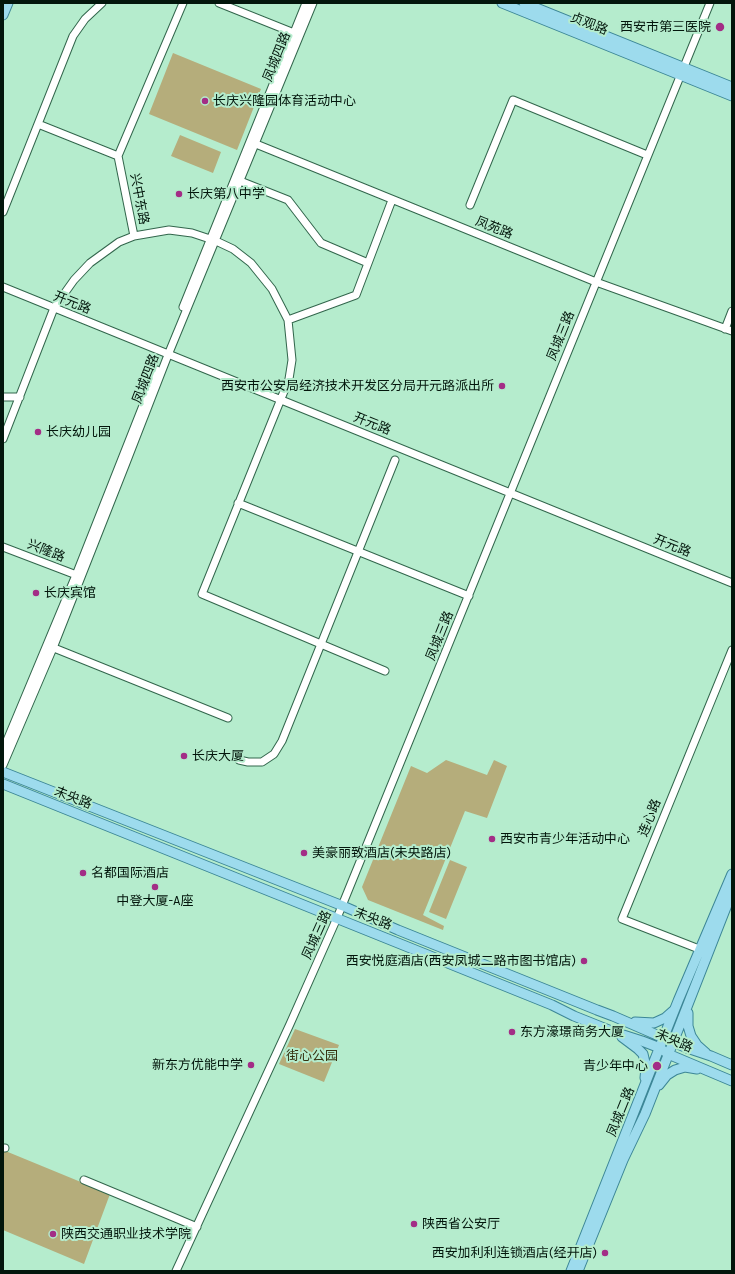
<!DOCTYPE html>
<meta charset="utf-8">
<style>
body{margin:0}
#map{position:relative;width:735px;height:1274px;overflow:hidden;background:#b5eccd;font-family:Karla,sans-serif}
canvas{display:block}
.frame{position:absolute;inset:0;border:4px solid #03160c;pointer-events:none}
</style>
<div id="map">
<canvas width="735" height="1274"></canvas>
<div class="frame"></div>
</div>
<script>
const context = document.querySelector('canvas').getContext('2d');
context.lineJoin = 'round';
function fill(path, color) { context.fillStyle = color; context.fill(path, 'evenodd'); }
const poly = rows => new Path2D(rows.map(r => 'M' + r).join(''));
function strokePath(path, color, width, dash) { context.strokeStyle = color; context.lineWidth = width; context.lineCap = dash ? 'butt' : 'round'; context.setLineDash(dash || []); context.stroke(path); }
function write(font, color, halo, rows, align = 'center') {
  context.font = font + ' Karla,"Noto Sans SC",sans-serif'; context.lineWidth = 4; context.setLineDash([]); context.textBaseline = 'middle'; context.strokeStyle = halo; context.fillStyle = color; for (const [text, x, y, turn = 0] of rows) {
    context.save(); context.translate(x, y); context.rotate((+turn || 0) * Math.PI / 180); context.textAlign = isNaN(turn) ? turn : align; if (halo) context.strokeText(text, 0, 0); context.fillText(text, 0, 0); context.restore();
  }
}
const green = poly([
 [173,53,261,89,237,150,149,114],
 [180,135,221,152,213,173,171,156],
 [446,760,487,775,494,760,507,766,487,818,465,811,423,915,444,926,443,930,368,900,362,887,411,766,427,773],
 [450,860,467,867,446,919,429,912],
 [295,1029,339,1045,324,1082,279,1064],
 [3,1150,110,1194,84,1264,3,1230]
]);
const minor = poly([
 [219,3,294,33],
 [38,124,118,156],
 [251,142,596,282,732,331],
 [240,181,288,200,321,243,368,263],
 [470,205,513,100,647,155],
 [3,212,73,36,85,19,102,3],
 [134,236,169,230,192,233,216,241,233,249,251,263,272,289,288,320,292,360,289,379,202,594,385,671],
 [3,287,732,583],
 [183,307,306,3],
 [288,320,356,295,392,200],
 [725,329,732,311],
 [3,397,20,397],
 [3,439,54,308,74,280,90,263,119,242,134,236,118,156,183,3],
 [238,503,469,596],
 [3,547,79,576],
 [49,646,228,718],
 [3,750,76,575,157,370],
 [239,760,248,762,262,762,274,754,282,741,395,460],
 [3,765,53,648,126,463,168,355,313,3],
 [699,949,622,919,732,650],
 [3,1148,5,1148],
 [84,1180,197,1227],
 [176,1271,290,1024,337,918,710,3]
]);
const major = poly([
 [502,3,732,96],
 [524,3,732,87],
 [3,15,8,3],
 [3,772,343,906,398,930,597,1010,613,1016,687,1048,711,1056,732,1065],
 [3,784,552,1005,574,1016,614,1032,642,1041,660,1048,668,1054,732,1081],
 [688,1013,688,1026,691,1036,697,1045,706,1053],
 [635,1022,654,1023,665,1018,674,1010],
 [622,1037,638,1049,643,1054,646,1067,645,1078],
 [659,1085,667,1075,675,1070,685,1067,697,1069],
 [571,1271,678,1001,732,874],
 [578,1271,623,1160,645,1114,732,892]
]);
const markers = [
 [720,27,5,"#a32d86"],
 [205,101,4,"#a32d86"],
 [179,194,4,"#a32d86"],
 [502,386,4,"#a32d86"],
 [38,432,4,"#a32d86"],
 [36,593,4,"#a32d86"],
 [184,756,4,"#a32d86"],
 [492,839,4,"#a32d86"],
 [304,853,4,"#a32d86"],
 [83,873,4,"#a32d86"],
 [155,887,4,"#a32d86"],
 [584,961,4,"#a32d86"],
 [512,1032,4,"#a32d86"],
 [251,1065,4,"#a32d86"],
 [657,1066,5,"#a32d86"],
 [414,1224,4,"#a32d86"],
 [53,1234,4,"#a32d86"],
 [605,1253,4,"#a32d86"]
];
const streetNames = [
 ["贞观路",589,24,22],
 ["凤城四路",277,57,-68],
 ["兴中东路",139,199,79],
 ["凤苑路",494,228,22],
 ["开元路",72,303,22],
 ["凤城三路",561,336,-68],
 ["凤城四路",146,379,-69],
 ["开元路",372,424,22],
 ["开元路",672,546,22],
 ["兴隆路",46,551,22],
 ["凤城三路",440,636,-68],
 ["未央路",73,798,22],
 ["连心路",650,818,-68],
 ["未央路",373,919,22],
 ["凤城三路",317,935,-66],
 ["未央路",674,1041,24],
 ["凤城二路",621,1112,-68]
];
const poiNames = [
 ["西安市第三医院",711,27,"right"],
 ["长庆兴隆园体育活动中心",213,101],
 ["长庆第八中学",187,194],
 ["西安市公安局经济技术开发区分局开元路派出所",494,386,"right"],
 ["长庆幼儿园",46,432],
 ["长庆宾馆",44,593],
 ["长庆大厦",192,756],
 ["西安市青少年活动中心",500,839],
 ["美豪丽致酒店(未央路店)",312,853],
 ["名都国际酒店",91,873],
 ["中登大厦-A座",155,901,"center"],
 ["西安悦庭酒店(西安凤城二路市图书馆店)",576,961,"right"],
 ["东方濠璟商务大厦",520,1032],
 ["新东方优能中学",243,1065,"right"],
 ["青少年中心",648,1066,"right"],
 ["陕西省公安厅",422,1224],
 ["陕西交通职业技术学院",61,1234],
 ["西安加利利连锁酒店(经开店)",597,1253,"right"]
];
const parkNames = [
 ["街心公园",312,1056]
];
fill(green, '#b5ad7b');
strokePath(minor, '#32664c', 9);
strokePath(major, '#3c8696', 11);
strokePath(minor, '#fff', 7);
strokePath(major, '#9ddbed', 9);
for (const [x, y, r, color] of markers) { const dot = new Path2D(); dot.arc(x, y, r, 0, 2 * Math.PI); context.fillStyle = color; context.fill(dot); strokePath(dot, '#b5eccd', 1.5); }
write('13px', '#03160c', '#b5eccd', streetNames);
write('13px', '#03160c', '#b5eccd', poiNames, 'left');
write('13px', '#36300f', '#b5eccd', parkNames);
</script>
